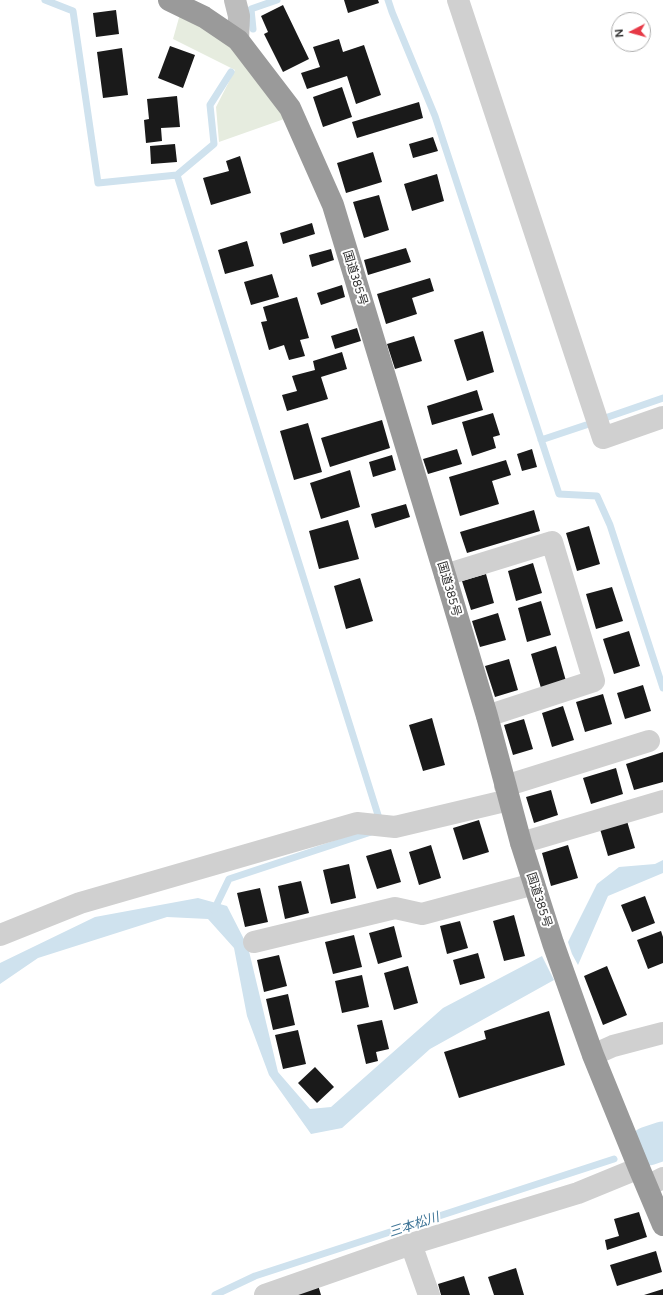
<!DOCTYPE html>
<meta charset="utf-8">
<style>
body{margin:0}
#map{position:relative;width:663px;height:1295px;overflow:hidden;background:#fff;font-family:Figtree,sans-serif}
canvas{display:block}
.north{position:absolute;left:611px;top:12px;width:40px;height:40px;box-sizing:border-box;background:#fff;border:1px solid #adadad;border-radius:50%;rotate:264deg;font-size:11px;font-weight:700;line-height:16px;text-align:center;color:#333}
.north::after{content:'';display:block;margin:auto;width:14px;height:18px;background:#e63946;clip-path:polygon(50% 0,100% 100%,50% 72%,0 100%)}
</style>
<div id="map">
<canvas width="663" height="1295"></canvas>
<div class="north">N</div>
</div>
<script>
const context = document.querySelector('canvas').getContext('2d');
context.lineJoin = 'round';
function fill(path, color) { context.fillStyle = color; context.fill(path, 'evenodd'); }
const poly = rows => new Path2D(rows.map(r => 'M' + r).join(''));
function strokePath(path, color, width, dash) { context.strokeStyle = color; context.lineWidth = width; context.lineCap = dash ? 'butt' : 'round'; context.setLineDash(dash || []); context.stroke(path); }
function write(font, color, halo, rows, align = 'center') {
  context.font = font + ' Figtree,"Noto Sans JP",sans-serif'; context.lineWidth = 4; context.setLineDash([]); context.textBaseline = 'middle'; context.strokeStyle = halo; context.fillStyle = color; for (const [text, x, y, turn = 0] of rows) {
    context.save(); context.translate(x, y); context.rotate((+turn || 0) * Math.PI / 180); context.textAlign = isNaN(turn) ? turn : align; if (halo) context.strokeText(text, 0, 0); context.fillText(text, 0, 0); context.restore();
  }
}
const green = poly([
 [180,14,235,47,287,118,219,142,216,107,235,70,173,39]
]);
const water = poly([
 [663,860,663,873,608,896,578,965,572,954,568,942,597,884,619,867,655,864],
 [198,898,227,906,248,947,278,1072,310,1109,331,1107,443,1008,542,956,554,980,430,1049,342,1128,311,1134,269,1075,247,1016,234,948,208,919,167,917,38,958,0,984,0,963,95,917]
]);
const stream = poly([
 [45,0,73,11,98,183,177,175,378,815,375,823],
 [388,0,392,12,435,116,559,494,597,496,610,525,663,688],
 [253,29,251,9,277,0],
 [177,175,214,144,210,105,231,72],
 [608,417,663,398],
 [541,440,586,425],
 [214,910,229,879,371,832],
 [215,1295,255,1276,614,1159]
]);
const river = poly([
 [648,1146,663,1141]
]);
const building = poly([
 [344,0,378,0,379,3,348,13],
 [283,5,309,59,283,72,264,34,268,32,261,16],
 [116,10,119,34,96,37,93,13],
 [339,39,343,52,364,45,381,95,356,104,347,76,307,89,301,73,320,67,313,47],
 [170,46,195,55,183,88,158,78],
 [122,48,128,95,103,98,97,52],
 [342,87,352,117,323,127,313,97],
 [177,96,180,127,161,128,162,141,146,143,144,120,149,119,147,99],
 [419,102,423,118,357,138,352,122],
 [433,137,438,151,413,158,409,144],
 [175,144,177,162,151,164,150,146],
 [373,152,382,182,346,193,337,163],
 [240,156,251,193,211,205,203,178,229,171,226,161],
 [437,174,444,201,412,211,404,184],
 [379,195,389,230,364,238,353,202],
 [312,223,315,234,283,244,280,233],
 [247,241,254,266,225,274,218,250],
 [406,248,411,262,368,275,364,260],
 [331,249,334,260,312,267,309,255],
 [272,274,279,297,251,305,244,282],
 [430,278,434,291,412,298,417,314,386,324,377,294],
 [342,285,345,297,321,305,317,293],
 [297,297,309,338,300,340,305,356,289,360,284,345,269,350,261,322,267,321,263,307],
 [357,328,361,341,335,349,331,336],
 [483,331,494,372,467,381,454,340],
 [414,336,422,361,395,369,387,344],
 [342,352,347,369,321,377,328,399,287,411,282,395,297,391,292,376,315,370,313,361],
 [477,390,483,410,432,425,427,406],
 [493,413,500,435,493,437,496,448,472,456,462,422],
 [382,420,390,448,330,467,321,438],
 [308,423,322,472,294,480,280,431],
 [457,449,462,464,428,474,423,459],
 [532,449,537,467,522,471,517,454],
 [392,455,396,470,373,477,369,462],
 [506,460,511,475,492,481,499,504,460,516,449,477],
 [350,470,360,507,321,519,310,483],
 [406,504,410,517,375,528,371,514],
 [534,510,540,531,467,553,460,532],
 [348,520,359,559,319,569,309,531],
 [589,526,600,564,577,571,566,533],
 [533,563,542,593,516,601,508,571],
 [486,574,494,603,471,610,462,581],
 [360,578,373,621,346,629,334,586],
 [612,587,623,621,596,629,586,594],
 [541,601,551,635,527,642,518,608],
 [498,613,506,640,480,647,472,621],
 [629,631,640,666,614,674,603,639],
 [556,646,566,681,541,688,531,654],
 [509,659,518,690,495,697,485,666],
 [643,685,651,711,625,719,617,693],
 [603,694,612,724,585,732,576,702],
 [563,706,574,740,552,747,542,713],
 [432,718,445,765,423,771,409,725],
 [524,719,533,749,513,755,504,725],
 [663,752,663,782,634,790,626,764],
 [616,768,623,794,591,804,583,778],
 [551,790,558,815,534,823,526,797],
 [479,820,489,852,463,860,453,828],
 [627,821,635,848,608,856,600,829],
 [431,845,441,878,419,885,409,852],
 [568,845,578,878,551,886,542,853],
 [391,849,401,882,377,889,366,856],
 [349,864,356,898,331,904,323,870],
 [301,881,309,913,285,919,278,886],
 [260,888,268,922,245,927,237,893],
 [645,896,655,923,632,932,621,905],
 [514,915,525,956,504,961,493,921],
 [460,921,468,948,447,954,440,926],
 [394,926,402,957,378,964,369,933],
 [661,931,663,937,663,963,648,969,637,940],
 [354,935,362,967,333,974,325,942],
 [478,953,485,978,460,985,453,960],
 [279,955,287,986,264,992,257,960],
 [408,966,418,1003,394,1010,384,973],
 [607,966,627,1015,603,1025,584,976],
 [362,975,369,1007,342,1013,335,981],
 [288,994,295,1025,273,1030,266,999],
 [549,1011,565,1065,459,1098,444,1052,486,1039,484,1031],
 [382,1020,389,1049,376,1052,378,1061,366,1064,357,1025],
 [298,1030,306,1064,283,1069,275,1035],
 [315,1067,334,1087,317,1103,298,1083],
 [639,1212,647,1237,607,1250,605,1240,619,1236,614,1219],
 [656,1251,662,1272,617,1286,610,1265],
 [516,1268,524,1295,494,1295,488,1277],
 [464,1276,470,1295,441,1295,438,1284],
 [318,1285,321,1295,292,1295],
 [663,1289,663,1295,644,1295]
]);
const street = poly([
 [458,0,603,438,663,417],
 [445,575,552,542,594,681,487,716],
 [505,786,649,741],
 [521,843,663,801],
 [0,935,80,903,357,823,395,827,509,800],
 [254,942,395,908,422,914,534,884],
 [593,1055,613,1046,663,1033],
 [647,1186,663,1178],
 [411,1244,429,1295],
 [265,1295,411,1244,578,1193,639,1168]
]);
const secondary = poly([
 [235,0,239,16,238,40]
]);
const highway = poly([
 [169,0,204,17,238,40,290,108,333,205,445,575,487,716,521,843,553,943,593,1055,639,1168,663,1225]
]);
const streetNames = [
 ["国道385号",355,278,73],
 ["国道385号",449,589,74],
 ["国道385号",539,900,72]
];
const waterNames = [
 ["三本松川",414,1225,-18]
];
fill(green, '#e6ecdf');
fill(water, '#cfe2ee');
strokePath(stream, '#cfe2ee', 7);
strokePath(river, '#cfe2ee', 39);
fill(building, '#1a1a1a');
strokePath(street, '#d0d0d0', 22);
strokePath(secondary, '#bdbdbd', 22);
strokePath(highway, '#9a9a9a', 22);
write('12px', '#333', '#fff', streetNames);
write('italic 13px', '#3f7597', '#fff', waterNames);
</script>
